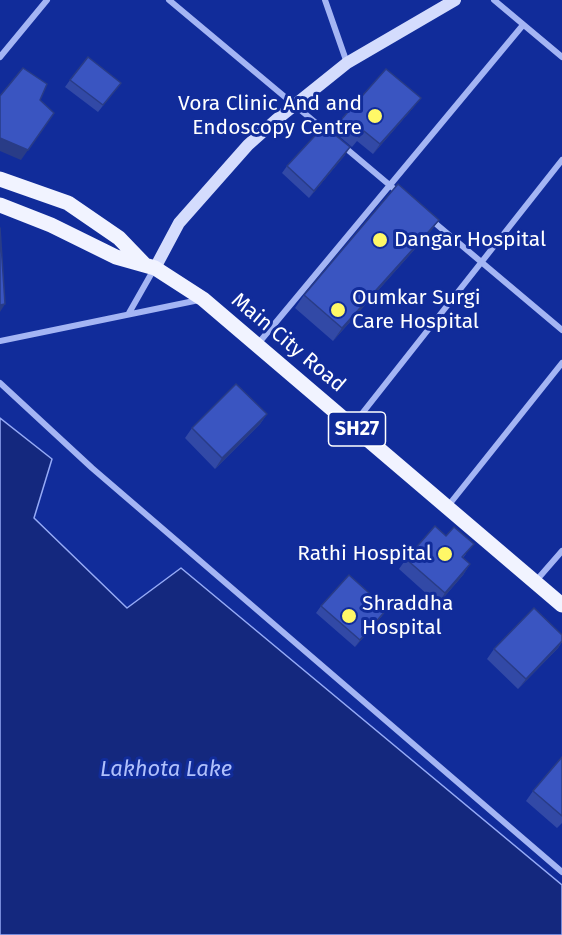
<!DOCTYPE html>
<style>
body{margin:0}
canvas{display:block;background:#112c9a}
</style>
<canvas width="562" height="935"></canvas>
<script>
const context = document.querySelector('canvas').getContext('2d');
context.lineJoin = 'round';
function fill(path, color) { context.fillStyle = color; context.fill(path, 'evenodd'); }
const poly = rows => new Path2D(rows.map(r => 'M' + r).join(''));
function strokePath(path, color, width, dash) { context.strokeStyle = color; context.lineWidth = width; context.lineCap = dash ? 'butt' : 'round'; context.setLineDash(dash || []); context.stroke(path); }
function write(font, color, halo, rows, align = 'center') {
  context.font = font + ' "Fira Sans",sans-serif'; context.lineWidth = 6; context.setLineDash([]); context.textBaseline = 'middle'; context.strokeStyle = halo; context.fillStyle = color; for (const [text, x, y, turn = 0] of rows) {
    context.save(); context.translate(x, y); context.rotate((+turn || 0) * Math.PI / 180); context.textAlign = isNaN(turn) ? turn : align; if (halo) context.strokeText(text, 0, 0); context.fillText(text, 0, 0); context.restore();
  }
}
const water = poly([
 [0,418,52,459,34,518,127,608,181,568,562,885,562,935,0,935,0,418]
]);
const minor = poly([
 [169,0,328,133],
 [325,0,347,63],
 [494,0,562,57],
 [0,57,47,0],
 [342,145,399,193],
 [429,218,562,330],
 [129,313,154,269],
 [0,341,199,300],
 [257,345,523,25],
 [0,383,92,468,562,872],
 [353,425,562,160],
 [448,506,562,363],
 [535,582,562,551]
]);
const secondary = poly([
 [155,268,179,223,248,145,276,120,347,63,455,0]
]);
const primary = poly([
 [0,179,68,203,119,238,144,264],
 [0,205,51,225,116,257,155,268,203,299,562,605]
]);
const wall = poly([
 [70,80,121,83,98,112,65,87],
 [413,108,373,154,357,141,352,147,333,131,340,121],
 [345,155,309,198,282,173,287,166],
 [439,220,430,232,333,341,295,308,304,295],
 [267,414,260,424,215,469,185,438,192,428],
 [466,554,463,558,470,564,463,575,438,604,399,569,406,559],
 [321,606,382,616,355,647,316,613],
 [562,635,562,642,558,648,518,689,487,659,494,649],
 [562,757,562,823,557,828,526,801,533,791]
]);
const shadedWall = poly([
 [421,98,413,108,373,154,380,144],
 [54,113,21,160,0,151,0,138],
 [350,147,345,155,309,198,314,191],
 [439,220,430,232,333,341,342,328],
 [5,304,0,312,0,305],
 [267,414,260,424,215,469,222,458],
 [470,564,463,575,438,604,445,593],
 [387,609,382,616,355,647,360,640],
 [562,641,558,648,518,689,526,679]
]);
const building = poly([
 [88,57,121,83,103,105,70,80,88,57],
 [23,68,47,84,40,100,54,113,28,150,0,138,0,96,23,68],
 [386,69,421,98,380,144,364,131,359,137,340,121,386,69],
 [324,126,350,147,314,191,287,166,324,126],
 [398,184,439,220,342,328,304,295,398,184],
 [0,228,5,304,0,305,0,228],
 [236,384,267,414,222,458,192,428,236,384],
 [435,526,446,536,454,527,474,544,462,557,470,564,445,593,406,559,435,526],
 [349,575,387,609,360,640,321,606,349,575],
 [534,608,562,635,562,641,526,679,494,649,534,608],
 [562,757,562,816,533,791,562,757]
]);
const markers = [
 [375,116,8,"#fff867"],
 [380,240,8,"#fff867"],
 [338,310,8,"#fff867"],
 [445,554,8,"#fff867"],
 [349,616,8,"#fff867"]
];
const shields = [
 [357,429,57]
];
const shieldNames = [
 ["SH27",357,429]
];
const poiNames = [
 ["Vora Clinic And and",362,104,"right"],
 ["Endoscopy Centre",362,128,"right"],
 ["Dangar Hospital",394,240],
 ["Oumkar Surgi",352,298],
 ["Care Hospital",352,322],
 ["Rathi Hospital",432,554,"right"],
 ["Shraddha",362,604],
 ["Hospital",362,628]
];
const streetNames = [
 ["Main City Road",288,343,40]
];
const waterNames = [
 ["Lakhota Lake",166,770]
];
fill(water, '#14287e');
strokePath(water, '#96abf7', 1.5);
strokePath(minor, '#a4b5f4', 6);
strokePath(secondary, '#d4dcfd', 12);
strokePath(primary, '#f1f3ff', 15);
fill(wall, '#3249a6');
fill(shadedWall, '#293c87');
fill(building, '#3a55c1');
strokePath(building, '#293c87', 1.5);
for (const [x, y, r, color] of markers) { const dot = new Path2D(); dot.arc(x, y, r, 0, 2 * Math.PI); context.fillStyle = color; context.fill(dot); strokePath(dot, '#112c9a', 2); }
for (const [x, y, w] of shields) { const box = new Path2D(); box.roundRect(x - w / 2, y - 17, w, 34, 4.5); context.fillStyle = '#112c9a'; context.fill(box); strokePath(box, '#fff', 1.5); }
write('bold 20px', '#fff', null, shieldNames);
write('21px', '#fff', '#112c9a', poiNames, 'left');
write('21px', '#fff', '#112c9a', streetNames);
write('italic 22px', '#b0c0fb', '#112c9a', waterNames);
</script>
